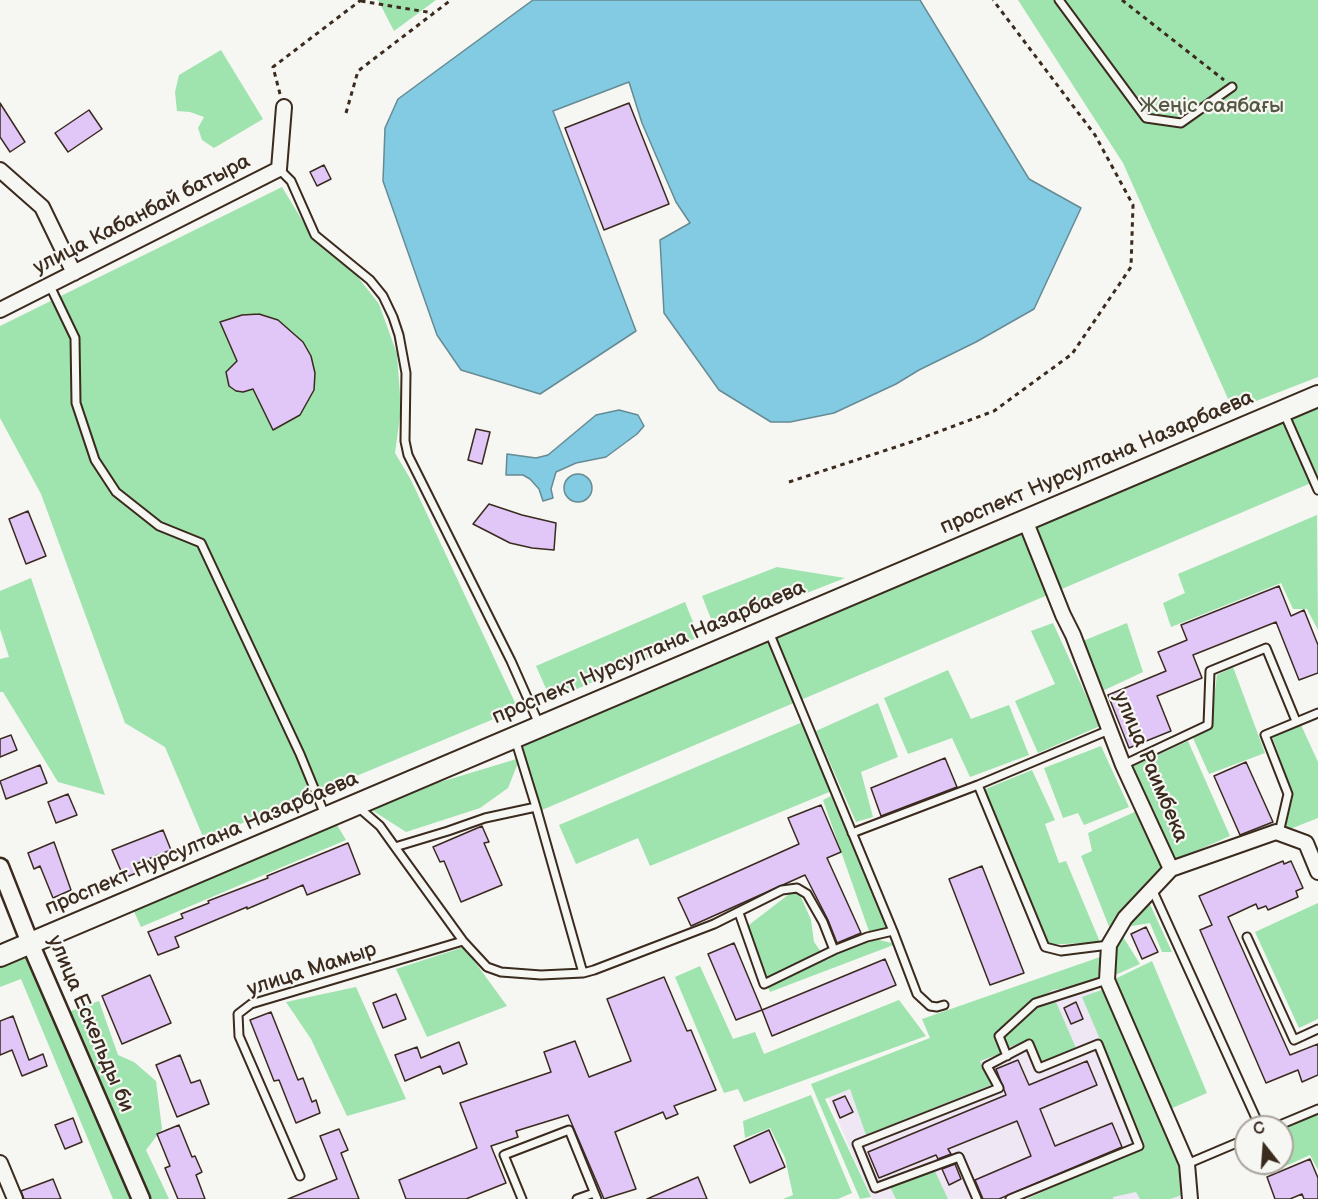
<!DOCTYPE html>
<meta charset="utf-8">
<style>
body{margin:0}
#map{position:relative;width:1318px;height:1199px;overflow:hidden;background:#f6f6f2;font-family:"Balsamiq Sans",sans-serif}
canvas{display:block}
.north{position:absolute;left:1234px;top:1115px;width:60px;height:60px;box-sizing:border-box;background:#f6f6f2;border:2px solid #aba49d;border-radius:50%;rotate:343deg;font-size:16px;font-weight:700;line-height:24px;text-align:center;color:#3b2a1e}
.north::after{content:'';display:block;margin:auto;width:21px;height:27px;background:#3b2a1e;clip-path:polygon(50% 0,100% 100%,50% 72%,0 100%)}
</style>
<div id="map">
<canvas width="1318" height="1199"></canvas>
<div class="north">С</div>
</div>
<script>
const context = document.querySelector('canvas').getContext('2d');
context.lineJoin = 'round';
function fill(path, color) { context.fillStyle = color; context.fill(path, 'evenodd'); }
const poly = rows => new Path2D(rows.map(r => 'M' + r).join(''));
function strokePath(path, color, width, dash) { context.strokeStyle = color; context.lineWidth = width; context.lineCap = dash ? 'butt' : 'round'; context.setLineDash(dash || []); context.stroke(path); }
function write(font, color, halo, rows, align = 'center') {
  context.font = font + ' "Balsamiq Sans",sans-serif'; context.lineWidth = 4.5; context.setLineDash([]); context.textBaseline = 'middle'; context.strokeStyle = halo; context.fillStyle = color; for (const [text, x, y, turn = 0] of rows) {
    context.save(); context.translate(x, y); context.rotate((+turn || 0) * Math.PI / 180); context.textAlign = isNaN(turn) ? turn : align; if (halo) context.strokeText(text, 0, 0); context.fillText(text, 0, 0); context.restore();
  }
}
const built = poly([
 [1086,971,1181,1199,872,1199,822,1084]
]);
const green = poly([
 [378,0,436,0,394,31],
 [1018,0,1318,0,1318,377,1233,410,1123,163],
 [221,50,263,119,214,148,202,140,198,128,204,117,190,112,177,111,175,92,179,75],
 [282,187,313,238,353,271,379,304,397,354,401,409,395,453,411,480,518,709,204,839,165,747,125,723,41,494,0,418,0,326],
 [1318,396,1318,480,542,810,514,737],
 [1317,515,1318,630,1307,609,1293,609,1281,583,1171,627,1163,603,1185,593,1178,574],
 [777,567,845,578,715,629,702,596],
 [31,578,105,795,58,782,3,692,0,692,0,659,9,657,0,629,0,591],
 [685,602,699,637,551,700,536,666],
 [1053,623,1100,726,1038,753,1015,701,1055,684,1031,631],
 [1127,623,1143,672,1096,694,1073,645],
 [1233,667,1265,753,1209,774,1193,738,1210,728,1217,675],
 [948,670,971,719,1009,705,1029,755,970,777,952,738,908,754,884,698],
 [878,703,898,757,861,772,873,817,856,822,816,731],
 [805,721,834,790,650,866,638,838,576,864,559,825],
 [1301,725,1318,762,1318,818,1285,831,1293,795,1272,736],
 [1188,741,1230,836,1173,861,1131,767],
 [1101,746,1129,807,1084,825,1078,813,1063,818,1044,768],
 [520,758,508,788,480,808,406,832,364,805],
 [1032,770,1055,820,1045,824,1059,863,1066,861,1100,942,1046,945,983,790],
 [831,796,889,927,871,937,823,800],
 [1139,810,1164,866,1110,929,1081,856,1092,851,1088,833],
 [334,820,346,840,141,927,132,907],
 [797,888,811,920,814,942,827,960,867,937,896,944,770,992,750,950,745,928],
 [1148,900,1172,952,1162,952,1150,923,1126,927],
 [1318,903,1318,1019,1299,1028,1255,932],
 [1120,932,1140,964,1113,976],
 [464,947,507,1006,427,1037,396,969],
 [27,951,132,1199,113,1199,21,979,0,987,0,962],
 [1103,956,1096,983,1053,990,1029,1004,996,1032,1002,1053,980,1061,991,1085,866,1135,850,1089,825,1099,871,1197,860,1199,811,1084,930,1038,922,1019],
 [1152,961,1207,1093,1170,1109,1115,979],
 [700,966,733,1039,755,1032,764,1054,899,1000,926,1036,744,1102,738,1089,724,1093,675,977],
 [356,987,406,1099,347,1116,311,1039,286,1002],
 [1104,989,1173,1144,1185,1194,1170,1199,1140,1199,1136,1192,1113,1197,1113,1199,1027,1199,1145,1145,1082,997],
 [99,1001,118,1055,134,1062,156,1081,162,1129,146,1150,169,1199,145,1199,65,1013],
 [1056,1002,1076,1048,1040,1062,1032,1039,1007,1048,1004,1038,1038,1007],
 [811,1095,852,1193,838,1199,783,1199,793,1195,785,1158,770,1128,745,1138,743,1121],
 [1318,1114,1318,1170,1310,1155,1264,1176,1258,1163,1282,1163,1282,1130],
 [934,1169,948,1199,896,1199,890,1187]
]);
const water = poly([
 [533,0,920,0,1029,179,1081,208,1034,309,976,342,919,370,896,384,834,413,790,422,771,422,719,390,664,313,660,240,690,223,676,202,642,123,629,82,553,111,636,331,540,394,461,370,437,335,383,181,385,128,398,99,533,0],
 [619,410,638,415,644,426,637,434,606,457,576,463,556,472,551,489,553,498,543,501,539,489,530,479,523,475,506,475,507,454,536,458,548,455,596,415,619,410],
 '564 488a14 14 0 1 1 28 0a14 14 0 1 1-28 0Z'
]);
const building = poly([
 [0,103,25,142,10,152,0,137,0,103],
 [629,103,669,204,604,230,565,128,629,103],
 [89,110,102,129,68,152,55,133,89,110],
 [324,165,331,179,317,186,310,172,324,165],
 [259,314,278,320,303,342,311,356,315,373,314,390,300,415,273,430,253,389,243,392,236,391,229,386,226,372,237,361,220,322,242,315,259,314],
 [476,429,490,432,482,464,468,460,476,429],
 [489,504,522,515,556,523,554,550,532,548,510,543,473,524,489,504],
 [28,511,46,556,26,564,9,519,28,511],
 [1279,586,1291,616,1304,610,1318,645,1318,673,1299,680,1276,622,1193,655,1202,678,1157,696,1171,731,1129,748,1108,695,1166,671,1158,652,1187,640,1181,625,1279,586],
 [11,735,17,750,0,757,0,739,11,735],
 [945,758,957,787,881,816,871,788,945,758],
 [1246,762,1273,822,1240,835,1214,776,1246,762],
 [40,765,47,783,6,799,0,781,40,765],
 [68,794,77,815,56,823,48,802,68,794],
 [821,805,841,852,827,858,861,933,837,943,828,920,805,875,691,926,678,898,799,844,788,818,821,805],
 [482,826,489,842,484,843,502,885,461,902,444,861,440,862,433,847,482,826],
 [163,830,171,850,136,864,139,872,124,878,112,850,163,830],
 [54,842,71,890,53,898,40,866,34,869,28,853,54,842],
 [348,843,360,874,307,895,303,885,247,909,247,907,175,937,179,947,158,955,148,932,183,918,181,914,209,903,208,901,268,878,267,876,348,843],
 [1283,861,1284,864,1291,861,1303,888,1296,891,1298,897,1268,910,1266,906,1258,909,1256,904,1228,917,1290,1055,1318,1044,1318,1075,1302,1082,1298,1070,1266,1083,1200,930,1212,925,1199,896,1283,861],
 [982,866,1024,973,990,985,949,879,982,866],
 [1146,927,1158,952,1142,959,1131,934,1146,927],
 [734,943,762,1010,736,1020,708,954,734,943],
 [885,959,896,985,772,1036,762,1010,885,959],
 [150,975,171,1023,122,1044,102,996,150,975],
 [664,977,687,1031,691,1030,716,1090,674,1106,678,1114,666,1119,663,1112,615,1132,636,1189,604,1199,568,1115,516,1131,518,1137,491,1146,506,1183,466,1199,406,1199,399,1180,477,1148,460,1103,551,1072,544,1052,575,1041,589,1077,631,1061,607,999,664,977],
 [396,994,406,1019,383,1028,373,1003,396,994],
 [1076,1002,1083,1019,1071,1024,1064,1008,1076,1002],
 [271,1012,298,1080,303,1078,312,1102,316,1100,320,1113,296,1123,279,1080,274,1081,250,1020,271,1012],
 [13,1016,29,1060,43,1054,47,1066,22,1076,12,1050,0,1055,0,1021,13,1016],
 [459,1042,467,1064,443,1074,440,1066,405,1081,395,1055,417,1047,421,1058,459,1042],
 [180,1055,191,1083,200,1080,209,1104,177,1117,156,1065,180,1055],
 [1018,1060,1029,1085,1087,1061,1097,1085,1040,1109,1055,1146,1112,1123,1122,1147,999,1199,983,1199,975,1180,1031,1156,1017,1121,948,1149,951,1154,938,1159,936,1155,879,1178,868,1152,1006,1095,996,1069,1018,1060],
 [845,1096,853,1112,840,1118,833,1101,845,1096],
 [73,1118,82,1142,65,1149,55,1125,73,1118],
 [179,1125,192,1157,195,1156,202,1172,196,1175,205,1199,178,1199,165,1168,170,1166,157,1134,179,1125],
 [339,1129,348,1150,341,1153,359,1199,288,1199,337,1179,320,1136,339,1129],
 [769,1130,785,1167,750,1183,734,1146,769,1130],
 [1310,1159,1318,1178,1318,1199,1304,1199,1302,1194,1290,1199,1275,1199,1267,1177,1310,1159],
 [955,1164,961,1179,949,1185,942,1169,955,1164],
 [698,1177,707,1199,647,1199,698,1177],
 [53,1179,61,1199,24,1199,21,1191,53,1179]
]);
const path = poly([
 [1122,0,1224,80],
 [361,1,433,13],
 [280,94,273,67,361,0],
 [346,113,358,71,451,0],
 [789,482,911,442,994,411,1072,354,1131,267,1133,205,1095,135,993,0]
]);
const service = poly([
 [1059,0,1146,118,1181,123,1232,87],
 [279,169,291,181,315,235,370,280,383,296,393,317,399,335,406,373,405,441,408,455,511,661,539,724],
 [50,286,75,338,76,403,95,460,116,492,159,526,201,543,300,754,325,815],
 [1284,413,1318,490],
 [769,632,893,931,917,994,930,1006,937,1007,944,1005],
 [1123,765,1208,725,1210,671,1266,648,1296,721],
 [978,785,1045,947,1061,951,1109,945],
 [357,806,380,826,395,847,448,831,485,818,536,807,515,739],
 [536,807,583,973],
 [852,833,978,785,1109,730],
 [1279,833,1288,794,1265,735,1318,713],
 [395,847,463,941,487,967,501,972,541,975,583,973,594,970,714,924,782,890,797,888,807,894,823,922,834,950,867,937,893,931],
 [1152,889,1260,1127],
 [739,913,764,984,834,950],
 [1247,937,1294,1040,1318,1029],
 [1007,1056,999,1036,1035,1003,1107,980],
 [1275,1127,1318,1109],
 [1187,1164,1246,1139],
 [300,1176,239,1036,238,1014,251,1004,463,941],
 [522,1199,504,1155,569,1130,597,1199],
 [577,1199,594,1193],
 [977,1199,959,1157,875,1188,857,1144,999,1088,987,1066,1029,1044,1039,1068,1098,1044,1139,1146,1010,1199]
]);
const minor = poly([
 [0,170,42,207,74,273],
 [0,310,279,169,284,107],
 [1025,520,1063,615,1073,635,1123,765,1171,869,1276,832,1306,843,1318,872],
 [1171,869,1125,918,1109,945,1107,980,1187,1164,1190,1199],
 [0,1163,15,1199]
]);
const tertiary = poly([
 [0,867,30,943,141,1199]
]);
const secondary = poly([
 [0,956,1318,396]
]);
const parkNames = [
 ["Жеңіс саябағы",1212,107]
];
const streetNames = [
 ["улица Кабанбай батыра",142,215,-27],
 ["проспект Нурсултана Назарбаева",1097,463,-23],
 ["проспект Нурсултана Назарбаева",649,653,-23],
 ["улица Раимбека",1150,767,67],
 ["проспект Нурсултана Назарбаева",202,844,-23],
 ["улица Мамыр",312,970,-18],
 ["улица Ескельды би",90,1024,67]
];
fill(built, '#efe8f4');
fill(green, '#9fe3ae');
fill(water, '#82cbe3');
strokePath(water, '#668b94', 1.5);
fill(building, '#e0c7f7');
strokePath(building, '#3b2a1e', 1.5);
strokePath(service, '#3b2a1e', 11);
strokePath(minor, '#3b2a1e', 18);
strokePath(tertiary, '#3b2a1e', 21);
strokePath(secondary, '#3b2a1e', 24);
strokePath(path, '#3b2a1e', 3, [4.5, 4.5]);
strokePath(service, '#f6f6f2', 7);
strokePath(minor, '#f6f6f2', 14);
strokePath(tertiary, '#f6f6f2', 16);
strokePath(secondary, '#f6f6f2', 20);
write('21px', '#545842', '#f6f6f2', parkNames);
write('21px', '#3b2a1e', '#f6f6f2', streetNames);
</script>
